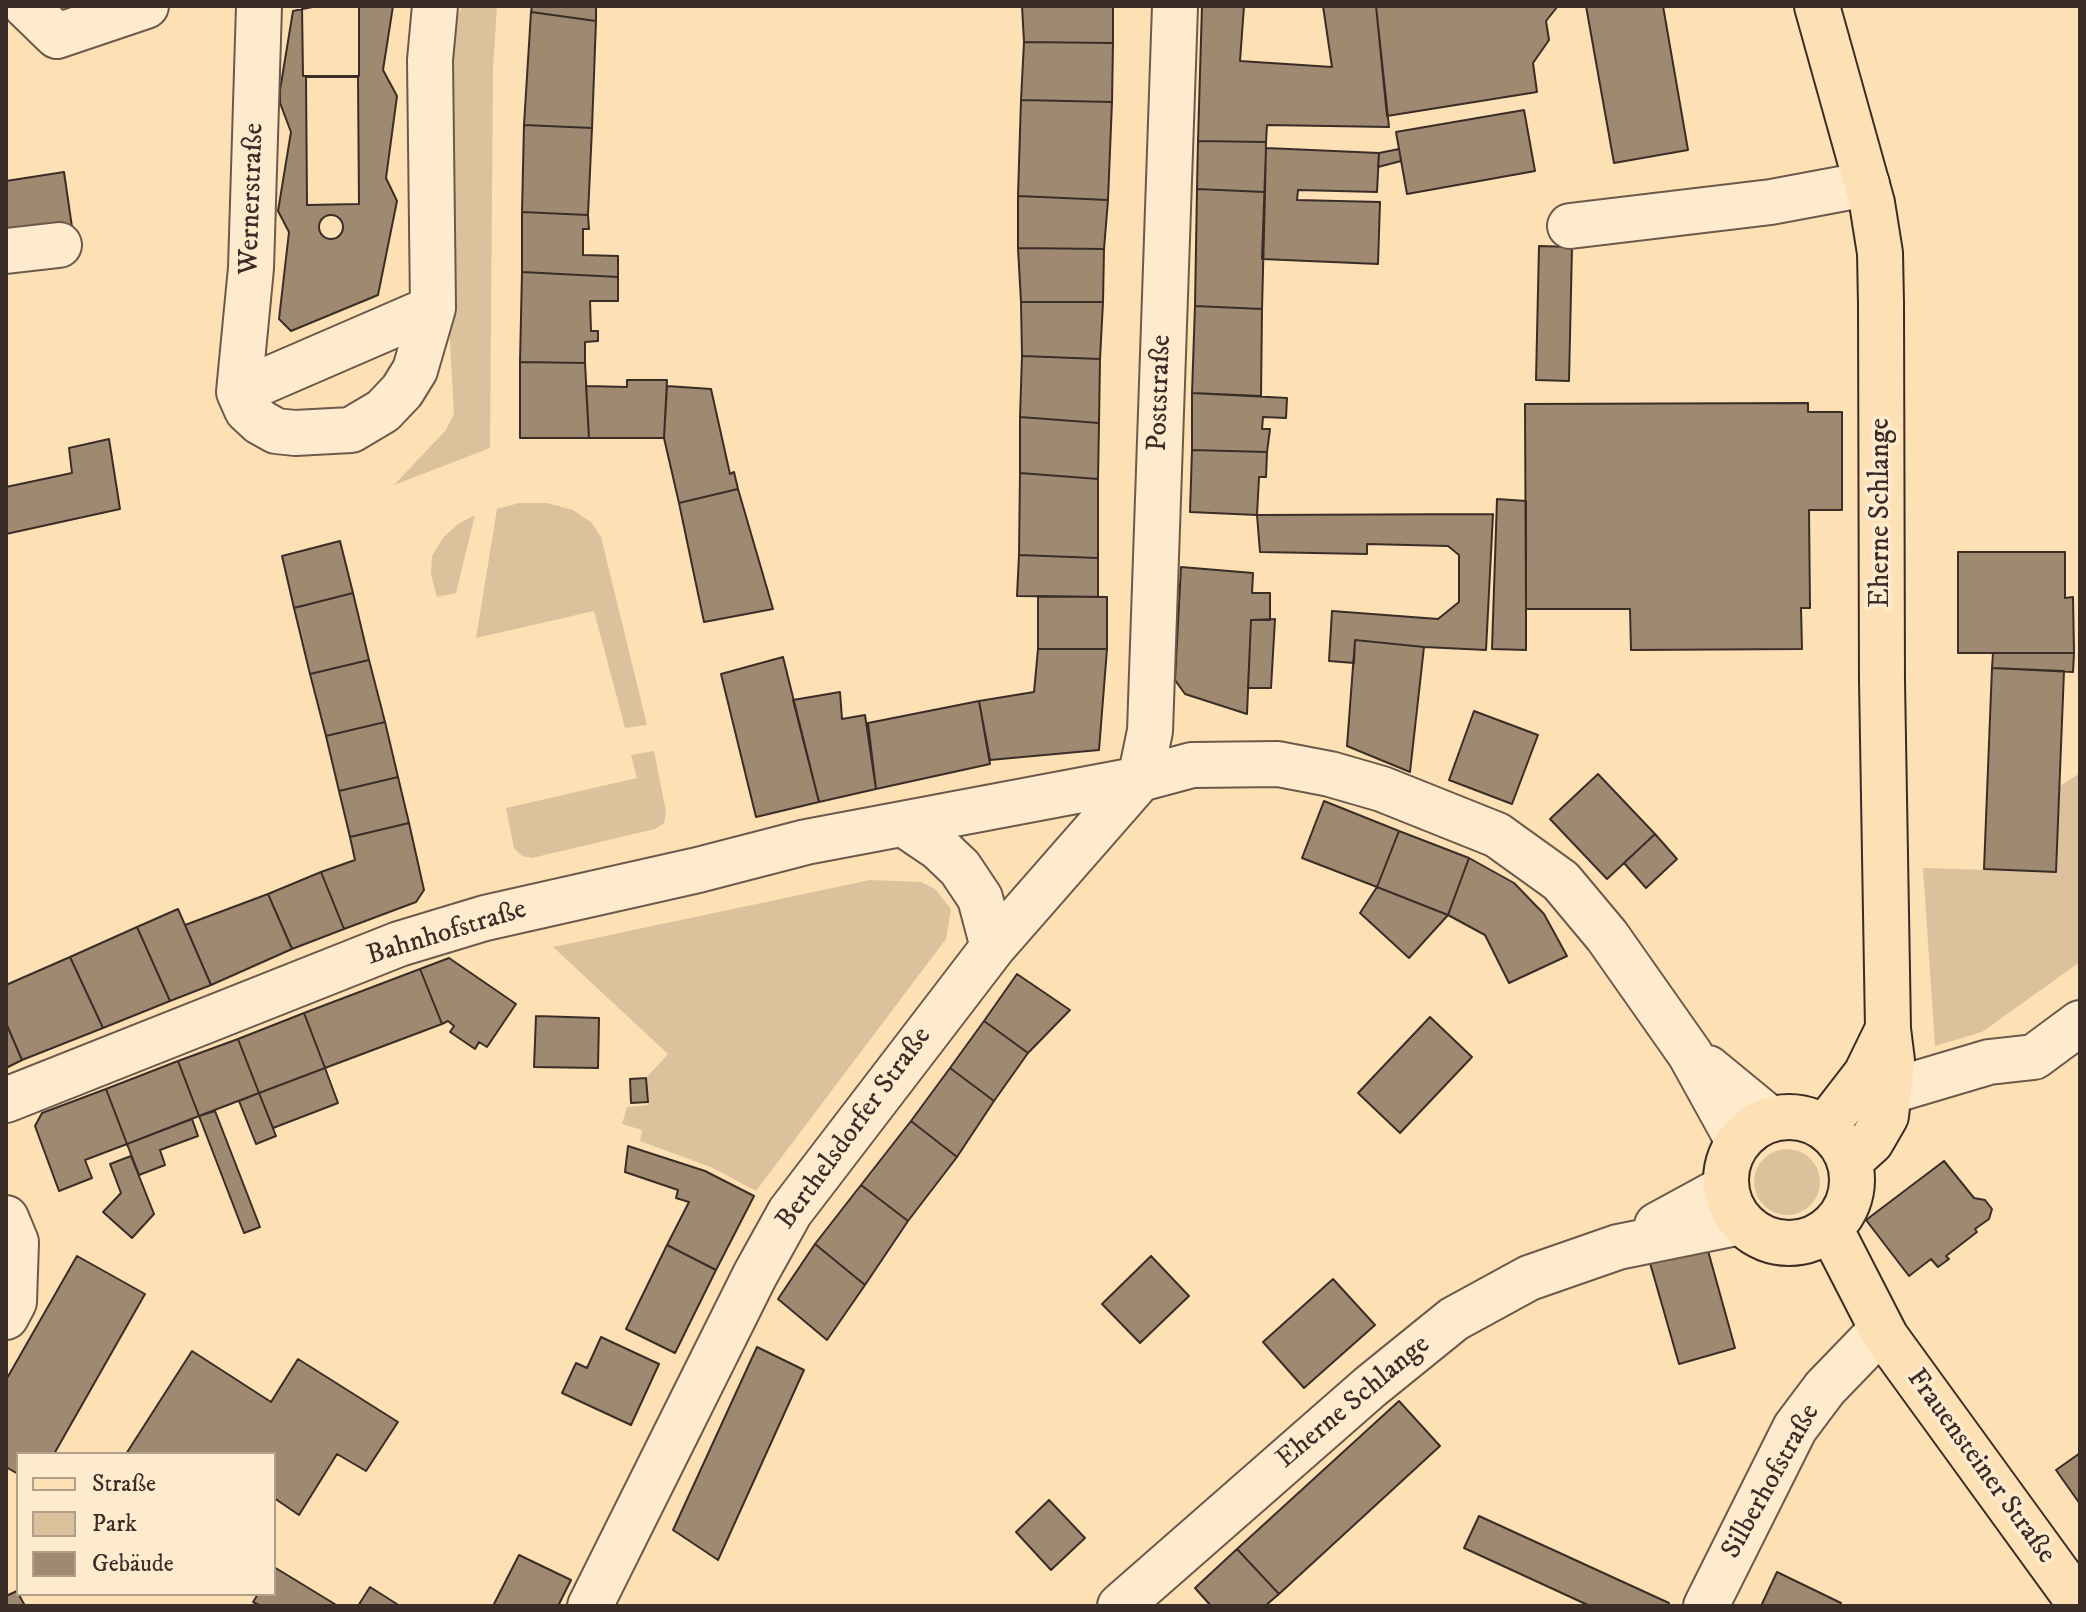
<!DOCTYPE html>
<meta charset="utf-8">
<style>
body{margin:0}
#map{position:relative;width:2086px;height:1612px;overflow:hidden;background:#fde0b4;font-family:"IM FELL DW Pica",serif}
canvas{display:block}
.frame{position:absolute;inset:0;border:8px solid #3a2d28;pointer-events:none}
.legend{position:absolute;left:16px;top:1452px;width:260px;height:144px;box-sizing:border-box;background:#feebce;border:2px solid #b09f8c;margin:0;padding:10px 14px;list-style:none;font-size:24px;color:#3a2d28}
.legend li{display:flex;align-items:center;gap:16px;height:40px}
.legend b{width:40px;border:2px solid #b09f8c}
</style>
<div id="map">
<canvas width="2086" height="1612"></canvas>
<div class="frame"></div>
<ul class="legend">
<li><b style="height:10px;background:#fde0b4"></b>Straße</li>
<li><b style="height:22px;background:#dcc29c"></b>Park</li>
<li><b style="height:22px;background:#9f8a71"></b>Gebäude</li>
</ul>
</div>
<script>
const context = document.querySelector('canvas').getContext('2d');
context.lineJoin = 'round';
function fill(path, color) { context.fillStyle = color; context.fill(path, 'evenodd'); }
const poly = rows => new Path2D(rows.map(r => 'M' + r).join(''));
function strokePath(path, color, width, dash) { context.strokeStyle = color; context.lineWidth = width; context.lineCap = dash ? 'butt' : 'round'; context.setLineDash(dash || []); context.stroke(path); }
function write(font, color, halo, rows, align = 'center') {
  context.font = font + ' "IM FELL DW Pica",serif'; context.lineWidth = 7; context.setLineDash([]); context.textBaseline = 'middle'; context.strokeStyle = halo; context.fillStyle = color; for (const [text, x, y, turn = 0] of rows) {
    context.save(); context.translate(x, y); context.rotate((+turn || 0) * Math.PI / 180); context.textAlign = isNaN(turn) ? turn : align; if (halo) context.strokeText(text, 0, 0); context.fillText(text, 0, 0); context.restore();
  }
}
const green = poly([
 [462,6,497,6,493,69,490,448,394,485,446,430,454,414,448,308,452,28],
 [519,503,547,503,573,510,592,523,601,537,647,725,625,728,594,611,476,638,497,509],
 [475,515,456,593,437,597,431,574,432,556,443,538,458,524],
 [654,751,666,812,664,823,655,829,532,858,522,856,514,848,506,808,637,778,631,755],
 [2080,773,2080,962,1982,1032,1935,1046,1923,868,2056,872,2060,786],
 [870,880,921,882,935,889,951,909,946,939,756,1191,713,1168,640,1141,642,1130,622,1124,627,1107,648,1105,646,1078,668,1054,553,947],
 '1754 1182a33 33 0 1 1 66 0a33 33 0 1 1-66 0Z'
]);
const building = poly([
 [302,6,359,6,359,76,303,76,302,6],
 [317,6,393,6,383,70,397,96,386,178,397,201,378,295,291,331,279,319,289,232,278,211,291,132,280,103,280,90,293,11,317,6],
 [306,77,358,77,359,204,307,205,306,77],
 [532,6,596,6,596,21,531,12,532,6],
 [1022,6,1113,6,1113,43,1024,42,1022,6],
 [1202,6,1244,6,1240,61,1332,67,1323,6,1376,6,1389,127,1267,125,1266,142,1198,141,1202,6],
 [1376,6,1558,6,1546,21,1549,40,1533,63,1537,92,1387,116,1376,6],
 [1586,6,1663,6,1688,150,1614,163,1586,6],
 [531,12,596,21,592,128,524,125,531,12],
 [1024,42,1113,43,1112,102,1021,100,1024,42],
 [1021,100,1112,102,1108,200,1018,196,1021,100],
 [1524,110,1535,171,1407,194,1396,132,1524,110],
 [524,125,592,128,588,215,522,212,524,125],
 [1198,141,1266,142,1265,192,1197,189,1198,141],
 [1266,148,1379,153,1377,192,1298,190,1297,200,1380,202,1378,264,1262,259,1266,148],
 [1399,149,1401,161,1378,167,1379,153,1399,149],
 [64,172,73,234,6,244,6,181,64,172],
 [1197,189,1265,192,1262,309,1195,306,1197,189],
 [1018,196,1108,200,1104,249,1018,248,1018,196],
 [522,212,588,215,589,229,583,229,583,255,618,256,618,277,522,272,522,212],
 '319 227a12 12 0 1 1 24 0a12 12 0 1 1-24 0Z',
 [1539,246,1572,247,1569,381,1536,380,1539,246],
 [1018,248,1104,249,1103,302,1021,302,1018,248],
 [522,272,618,277,618,301,590,301,591,331,598,331,598,341,585,342,585,363,520,362,522,272],
 [1021,302,1103,302,1100,359,1022,356,1021,302],
 [1195,306,1262,309,1261,396,1192,393,1195,306],
 [1022,356,1100,359,1099,423,1020,417,1022,356],
 [520,362,585,363,589,438,520,438,520,362],
 [627,380,667,380,664,438,589,438,586,386,627,387,627,380],
 [667,386,711,389,730,474,734,472,738,489,679,503,664,438,667,386],
 [1192,393,1287,398,1286,418,1263,417,1262,429,1270,429,1267,452,1192,450,1192,393],
 [1808,403,1808,412,1842,412,1842,510,1809,510,1810,608,1801,608,1802,649,1631,650,1630,609,1526,609,1525,404,1808,403],
 [1020,417,1099,423,1098,479,1020,473,1020,417],
 [109,439,120,509,6,534,6,487,72,473,69,448,109,439],
 [1192,450,1267,452,1266,477,1259,477,1257,515,1190,512,1192,450],
 [1020,473,1098,479,1098,558,1019,555,1020,473],
 [738,489,773,609,704,622,679,503,738,489],
 [1497,499,1526,501,1526,650,1492,649,1497,499],
 [1493,514,1486,650,1424,647,1355,640,1354,663,1329,661,1332,611,1438,619,1459,602,1459,555,1448,546,1367,544,1367,554,1260,552,1257,515,1493,514],
 [340,541,353,593,294,608,282,556,340,541],
 [1958,552,2065,552,2065,598,2073,597,2074,653,1958,653,1958,552],
 [1019,555,1098,558,1098,597,1017,596,1019,555],
 [1181,567,1253,573,1252,593,1270,593,1270,620,1251,620,1247,714,1185,694,1175,680,1181,567],
 [353,593,369,660,310,674,294,608,353,593],
 [1038,596,1107,597,1107,649,1038,649,1038,596],
 [1275,619,1271,688,1248,688,1251,620,1275,619],
 [1355,640,1424,647,1410,772,1347,746,1355,640],
 [1038,649,1107,649,1099,750,990,760,979,701,1034,692,1038,649],
 [1993,653,2074,653,2073,672,1992,668,1993,653],
 [783,657,819,802,756,817,721,674,783,657],
 [369,660,385,722,326,736,310,674,369,660],
 [1992,668,2064,671,2056,872,1984,869,1992,668],
 [840,692,842,719,865,715,876,789,819,802,793,700,840,692],
 [979,701,990,764,876,789,868,723,979,701],
 [1474,711,1538,735,1512,804,1449,780,1474,711],
 [385,722,398,777,339,791,326,736,385,722],
 [1598,774,1655,834,1607,879,1550,819,1598,774],
 [398,777,409,823,350,837,339,791,398,777],
 [1324,801,1399,831,1377,887,1302,858,1324,801],
 [409,823,424,890,416,902,344,929,321,872,355,860,350,837,409,823],
 [1399,831,1469,858,1448,915,1377,887,1399,831],
 [1655,834,1677,859,1646,888,1624,863,1655,834],
 [1469,858,1514,883,1544,914,1567,956,1509,983,1485,935,1448,915,1469,858],
 [321,872,344,929,292,949,268,894,321,872],
 [1377,887,1448,915,1409,958,1360,913,1377,887],
 [268,894,292,949,211,985,185,925,268,894],
 [178,909,211,985,170,1001,137,927,178,909],
 [137,927,170,1001,103,1028,70,957,137,927],
 [70,957,103,1028,22,1060,6,1023,6,985,70,957],
 [449,958,516,1004,487,1047,479,1042,475,1049,450,1032,454,1026,448,1021,442,1024,420,969,449,958],
 [420,969,442,1024,325,1068,304,1013,420,969],
 [1017,974,1070,1010,1028,1053,984,1021,1017,974],
 [304,1013,325,1068,259,1093,238,1039,304,1013],
 [536,1016,599,1018,598,1068,534,1067,536,1016],
 [1430,1017,1472,1057,1400,1133,1358,1093,1430,1017],
 [984,1021,1028,1053,994,1101,950,1068,984,1021],
 [6,1023,22,1060,6,1068,6,1023],
 [238,1039,259,1093,199,1116,178,1061,238,1039],
 [178,1061,199,1116,127,1144,106,1089,178,1061],
 [325,1068,338,1103,273,1128,259,1093,325,1068],
 [950,1068,994,1101,957,1157,911,1121,950,1068],
 [646,1078,648,1102,631,1103,630,1079,646,1078],
 [106,1089,127,1144,85,1160,92,1178,59,1191,35,1126,42,1113,106,1089],
 [259,1093,276,1136,256,1144,239,1101,259,1093],
 [215,1111,260,1227,244,1233,199,1116,215,1111],
 [192,1119,198,1136,160,1150,165,1165,139,1175,127,1144,192,1119],
 [911,1121,957,1157,908,1221,861,1185,911,1121],
 [628,1146,705,1171,754,1196,716,1270,667,1245,689,1202,676,1198,678,1190,625,1172,628,1146],
 [131,1156,154,1214,132,1238,103,1212,121,1193,110,1164,131,1156],
 [1944,1161,1974,1198,1985,1200,1992,1209,1989,1219,1975,1229,1977,1232,1946,1256,1949,1259,1938,1267,1931,1259,1909,1276,1866,1220,1944,1161],
 [861,1185,908,1221,865,1285,815,1244,861,1185],
 [1705,1240,1735,1348,1679,1364,1648,1256,1705,1240],
 [815,1244,865,1285,827,1340,778,1299,815,1244],
 [667,1245,716,1270,675,1353,626,1329,667,1245],
 [77,1256,145,1294,54,1454,18,1454,18,1474,6,1467,6,1380,77,1256],
 [1151,1256,1189,1296,1140,1343,1102,1304,1151,1256],
 [1333,1279,1375,1325,1304,1388,1263,1342,1333,1279],
 [601,1337,659,1364,631,1425,562,1393,576,1363,587,1368,601,1337],
 [757,1347,804,1370,718,1560,673,1530,757,1347],
 [192,1351,271,1402,298,1359,398,1422,366,1471,337,1454,299,1515,274,1498,274,1454,126,1454,192,1351],
 [1399,1401,1440,1446,1279,1594,1237,1549,1399,1401],
 [2080,1453,2080,1504,2056,1470,2080,1453],
 [1049,1500,1085,1538,1051,1570,1016,1532,1049,1500],
 [1479,1516,1669,1603,1667,1606,1590,1606,1464,1548,1479,1516],
 [1237,1549,1279,1594,1265,1606,1211,1606,1195,1588,1237,1549],
 [519,1555,571,1580,558,1606,493,1606,519,1555],
 [274,1567,338,1606,261,1606,253,1602,258,1594,274,1594,274,1567],
 [1777,1572,1841,1603,1840,1606,1761,1606,1777,1572],
 [370,1587,400,1606,358,1606,370,1587],
 [17,1591,25,1606,6,1606,6,1596,17,1591]
]);
const minor = poly([
 [26,6,57,36,146,6],
 [259,6,251,268,239,392,247,410,260,422,276,431,295,433,351,430,383,411,402,391,415,370,433,308,430,60,435,6],
 [1570,226,1771,202,1867,184],
 [6,251,59,245],
 [239,392,433,308],
 [905,825,939,848,960,868,980,898,993,947],
 [1708,1068,1770,1119],
 [1888,1092,1989,1062,2034,1057,2080,1023],
 [6,1100,399,944,485,918,698,870,806,842,1140,779,1192,765,1278,764,1330,774,1382,789,1497,835,1561,881,1607,936,1690,1054,1738,1141],
 [6,1218,16,1242,14,1302,6,1317],
 [1657,1225,1725,1188],
 [590,1606,755,1275,790,1212,993,947,1140,779,1150,731,1175,6],
 [1120,1606,1370,1387,1454,1319,1529,1278,1618,1247,1741,1222],
 [1706,1606,1795,1428,1825,1388,1881,1330]
]);
const major = poly([
 [1817,6,1872,203,1880,253,1881,304,1882,681,1888,1029,1892,1061,1886,1116,1871,1142,1850,1161],
 '1726 1180a63 63 0 1 1 126 0a63 63 0 1 1-126 0Z',
 [1825,1127,1866,1074,1885,1035],
 [1830,1228,1886,1337,2080,1604]
]);
const streetNames = [
 ["Wernerstraße",253,199,-88],
 ["Poststraße",1161,393,-88],
 ["Eherne Schlange",1882,513,-90],
 ["Bahnhofstraße",447,934,-17],
 ["Berthelsdorfer Straße",855,1129,-54],
 ["Eherne Schlange",1354,1403,-40],
 ["Frauensteiner Straße",1980,1467,54],
 ["Silberhofstraße",1772,1482,-61]
];
fill(green, '#dcc29c');
fill(building, '#9f8a71');
strokePath(building, '#3a2d28', 2);
strokePath(minor, '#6b5a4b', 48);
strokePath(major, '#3a2d28', 48);
strokePath(minor, '#feebce', 44);
strokePath(major, '#fde0b4', 44);
write('28px', '#3a2d28', '#feebce', streetNames);
</script>
